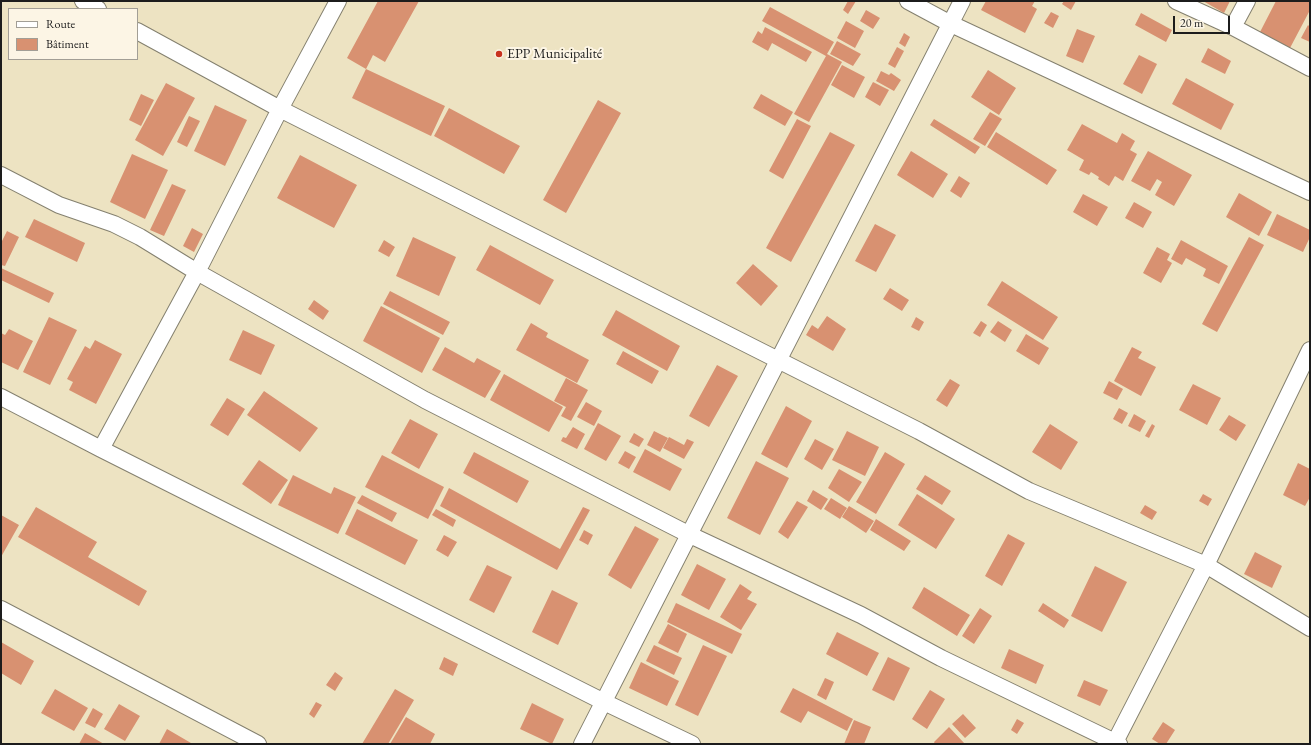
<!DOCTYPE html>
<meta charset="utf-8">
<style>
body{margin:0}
#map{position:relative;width:1311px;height:745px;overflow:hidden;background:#ede3c2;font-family:"EB Garamond",serif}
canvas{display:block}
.frame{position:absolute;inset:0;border:2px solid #1c1c1c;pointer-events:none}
.legend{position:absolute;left:8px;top:8px;width:130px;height:52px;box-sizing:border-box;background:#fcf5e5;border:1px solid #a29e95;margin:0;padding:5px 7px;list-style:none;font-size:12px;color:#1c1c1c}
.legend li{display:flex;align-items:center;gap:8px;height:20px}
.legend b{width:20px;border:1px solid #a29e95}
.scale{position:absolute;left:1173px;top:16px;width:57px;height:18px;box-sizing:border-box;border:2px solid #1c1c1c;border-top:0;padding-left:5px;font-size:12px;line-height:14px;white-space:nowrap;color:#1c1c1c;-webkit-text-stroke:3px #fcf5e5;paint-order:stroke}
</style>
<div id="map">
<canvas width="1311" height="745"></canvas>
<div class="frame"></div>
<ul class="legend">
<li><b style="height:5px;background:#fff"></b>Route</li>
<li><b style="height:11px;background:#d89171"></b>Bâtiment</li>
</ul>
<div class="scale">20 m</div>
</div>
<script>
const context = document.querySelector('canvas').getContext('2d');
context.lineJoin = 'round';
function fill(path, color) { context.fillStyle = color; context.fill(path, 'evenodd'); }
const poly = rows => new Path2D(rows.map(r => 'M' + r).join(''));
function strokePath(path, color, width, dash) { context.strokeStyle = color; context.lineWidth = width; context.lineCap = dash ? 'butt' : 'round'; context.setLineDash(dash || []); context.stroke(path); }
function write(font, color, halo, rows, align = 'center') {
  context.font = font + ' "EB Garamond",serif'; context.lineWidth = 4; context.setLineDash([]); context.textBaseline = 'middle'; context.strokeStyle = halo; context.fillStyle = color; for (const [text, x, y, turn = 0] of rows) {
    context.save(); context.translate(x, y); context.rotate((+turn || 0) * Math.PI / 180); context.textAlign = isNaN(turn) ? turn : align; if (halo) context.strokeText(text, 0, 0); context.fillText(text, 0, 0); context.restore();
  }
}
const building = poly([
 [378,1,419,1,385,62,373,55,366,69,445,106,431,136,352,98,366,69,347,58],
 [848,1,856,1,848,14,843,10],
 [986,1,1035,1,1032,6,1037,9,1025,33,981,10],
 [1064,1,1076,1,1071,10,1062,4],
 [1203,1,1230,1,1224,13],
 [1276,1,1310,1,1310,10,1290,48,1260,32],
 [770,7,834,42,827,54,842,62,809,122,794,114,826,56,762,21],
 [866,10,880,18,873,29,860,21],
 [1051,12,1059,16,1053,28,1044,23],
 [1141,13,1172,30,1166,42,1135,25],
 [846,21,864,31,855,48,837,38],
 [1308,25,1310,27,1310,42,1301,38],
 [765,27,812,52,806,62,772,43,768,51,752,42,758,31,762,34],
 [1077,29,1095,36,1083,63,1066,56],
 [904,33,910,37,905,47,899,43],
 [837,41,861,54,853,66,830,54],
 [897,47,904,51,895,68,888,64],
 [1208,48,1231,61,1225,74,1201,62],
 [1139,55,1157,64,1142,94,1123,84],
 [842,65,865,77,854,98,831,85],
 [988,70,1016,88,999,115,971,97],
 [881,71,889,75,891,73,901,80,894,91,876,81],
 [1186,78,1234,104,1221,130,1172,104],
 [873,82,889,90,880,106,865,97],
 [166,83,195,98,163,156,135,140],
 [141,94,154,100,141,126,129,120],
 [761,94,793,112,785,126,753,108],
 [598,100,621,113,566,213,543,200],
 [215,105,247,120,225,166,194,151],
 [449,108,520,146,504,174,434,136],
 [990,112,1002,119,985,146,973,139],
 [189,116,200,121,187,147,177,142],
 [797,119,811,126,783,179,769,171],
 [934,119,980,147,975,154,930,125],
 [1082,124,1117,143,1122,133,1135,141,1130,150,1137,154,1123,181,1115,176,1109,186,1098,179,1099,177,1091,172,1089,175,1079,170,1084,160,1067,150],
 [830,132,855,145,791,262,766,248],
 [996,132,1057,170,1047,185,987,147],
 [911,151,948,174,933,198,897,175],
 [1148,151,1192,175,1174,206,1155,195,1162,182,1157,179,1150,191,1131,181],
 [132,154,168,170,145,219,110,202],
 [300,155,357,185,334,228,277,198],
 [959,176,970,183,961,198,950,191],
 [172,184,186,190,164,236,150,230],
 [1239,193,1272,212,1259,236,1226,217],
 [1083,194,1108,207,1097,226,1073,212],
 [1134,202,1152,212,1143,228,1125,218],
 [1277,214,1310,230,1310,237,1303,252,1267,235],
 [34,219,85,243,77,262,25,237],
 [875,224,896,235,876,272,855,261],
 [192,228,203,234,194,252,183,246],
 [7,231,19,237,5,266,1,265,1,243],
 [413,237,456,257,439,296,396,276],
 [1249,237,1264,245,1217,332,1202,324],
 [384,240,395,247,389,257,378,251],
 [1181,240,1228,266,1219,284,1203,276,1206,269,1186,258,1182,265,1171,259],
 [490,245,554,280,540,305,476,270],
 [1157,247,1170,254,1167,260,1172,263,1161,283,1143,273],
 [753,264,778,286,761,306,736,283],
 [1,268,54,293,49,303,1,280],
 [1002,281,1058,317,1043,340,987,305],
 [890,288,909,300,902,311,883,299],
 [390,291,450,322,443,335,383,304],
 [314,300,329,311,323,320,308,309],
 [381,306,440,338,422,373,363,341],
 [616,310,680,346,667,371,602,335],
 [827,316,846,329,833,351,806,335,812,325,818,329],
 [49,317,77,330,50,385,23,372],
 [916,317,924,322,919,331,911,327],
 [981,321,987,325,980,337,973,333],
 [998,321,1012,330,1005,342,990,332],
 [531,323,548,333,546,337,589,360,577,383,516,350],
 [9,329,33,341,18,370,1,362,1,333,5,335],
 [243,330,275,345,261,375,229,360],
 [1026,334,1049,348,1039,365,1016,351],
 [95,340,122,354,96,404,69,390,73,382,67,379,85,346,90,349],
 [445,347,474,363,477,358,501,371,485,398,432,370],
 [1132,347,1142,352,1138,358,1156,367,1141,396,1114,381],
 [623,351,659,371,652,384,616,364],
 [717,365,738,376,709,427,689,416],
 [504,374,563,407,549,432,490,400],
 [566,378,588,390,571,421,561,416,566,407,554,401],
 [950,379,960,385,947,407,936,400],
 [1109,381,1123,389,1117,400,1103,393],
 [1193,384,1221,398,1207,425,1179,410],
 [264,391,318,428,300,452,247,415],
 [227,398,245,409,228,436,210,425],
 [586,402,602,411,594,426,577,417],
 [786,406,812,421,787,468,761,454],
 [1119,408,1128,413,1122,424,1113,419],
 [1134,414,1146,421,1140,432,1128,426],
 [1229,415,1246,425,1236,441,1219,430],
 [410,419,438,434,419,469,391,453],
 [598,423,621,436,606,461,584,449],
 [1050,424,1078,442,1061,470,1032,452],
 [1152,424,1155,426,1149,438,1145,436],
 [573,427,585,434,577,449,561,441,563,437,566,438],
 [654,431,668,438,660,452,647,445],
 [847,431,879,447,865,476,832,460],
 [634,433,644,439,639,447,629,442],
 [669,437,684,445,687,439,694,442,684,459,663,448],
 [815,439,834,449,822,470,804,459],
 [645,449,682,469,670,491,633,472],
 [625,451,636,457,629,469,618,463],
 [474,452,529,481,517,503,463,473],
 [885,452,905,464,876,514,856,502],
 [382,455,444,487,428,519,365,487],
 [259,460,288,480,271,504,242,484],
 [756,461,789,478,760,535,727,518],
 [1298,463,1310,469,1310,497,1305,506,1283,495],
 [839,469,862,482,849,502,828,488],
 [293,475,331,494,334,487,356,497,338,534,278,505],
 [925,475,951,491,942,505,916,489],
 [449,488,560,549,583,507,590,510,557,570,440,506],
 [813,490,828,499,821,510,807,501],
 [917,494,955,519,936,549,898,525],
 [1203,494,1212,499,1208,506,1199,501],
 [362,495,397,513,392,522,357,503],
 [831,498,847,508,840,519,824,509],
 [797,501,808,507,788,539,778,532],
 [1145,505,1157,512,1152,520,1140,513],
 [849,506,874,521,866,533,842,517],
 [36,507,97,542,88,557,147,591,139,606,18,537],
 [357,509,418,540,405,565,345,534],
 [436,509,456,520,453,527,432,515],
 [1,515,19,525,1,557],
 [876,519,911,541,904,551,870,530],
 [635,526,659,539,631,589,608,575],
 [584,530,593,535,588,545,579,540],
 [1008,534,1025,543,1002,586,985,576],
 [444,535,457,542,448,557,436,550],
 [1255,552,1282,566,1272,588,1244,574],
 [697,564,726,579,709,610,681,595],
 [487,565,512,577,494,613,469,600],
 [1095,566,1127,582,1102,632,1071,616],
 [740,584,752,592,747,599,757,604,741,630,720,617],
 [924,587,970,615,957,636,912,608],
 [552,590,578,603,558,645,532,632],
 [676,603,742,634,732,654,667,622],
 [1043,603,1069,620,1064,628,1038,611],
 [980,608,992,616,974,644,962,636],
 [668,624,687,634,678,653,658,643],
 [837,632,879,653,867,676,826,654],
 [1,642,34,661,21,685,1,673],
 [654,645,682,658,674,675,646,661],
 [703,645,727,656,698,716,675,705],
 [1009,649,1044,665,1036,684,1001,668],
 [444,657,458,664,453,676,439,669],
 [888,657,910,668,894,701,872,690],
 [641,662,679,681,667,706,629,688],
 [335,672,343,678,335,691,326,685],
 [825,678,834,682,826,700,817,695],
 [1084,680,1108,690,1100,706,1077,696],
 [793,688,853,719,847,731,808,711,801,723,780,712],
 [55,689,88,708,74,731,41,713],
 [395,689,414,700,388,744,362,744],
 [930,690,945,699,927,729,912,719],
 [316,702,322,705,314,718,309,714],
 [532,703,564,719,552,744,520,729],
 [119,704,140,716,125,741,104,729],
 [93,708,103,714,95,728,85,723],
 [963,714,976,728,965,738,952,724],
 [406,717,435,734,430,744,390,744],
 [1017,719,1024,723,1017,734,1011,730],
 [854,720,871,727,864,744,844,744],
 [1163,722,1175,730,1166,744,1160,744,1152,739],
 [949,727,965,744,935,744,934,742],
 [167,729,191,743,190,744,159,744],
 [85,733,104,744,79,744]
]);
const street = poly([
 [83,1,98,9],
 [908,1,949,23,1310,192],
 [1176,1,1233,27,1310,68],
 [1233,27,1247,1],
 [137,31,280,109,919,431,1029,491,1206,565,1310,628],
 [1,175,59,205,114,224,140,237,197,272,425,400,688,534,861,615,941,658,1119,744],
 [1,397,101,449,604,702,692,744],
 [101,449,197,272,280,109,338,1],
 [1,609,258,744],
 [582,744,962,1],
 [1114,744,1206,565,1310,350]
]);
const markers = [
 [499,54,4,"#c8321e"]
];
const poiNames = [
 ["EPP Municipalité",507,54]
];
fill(building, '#d89171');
strokePath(street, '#84806f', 18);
strokePath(street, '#fff', 16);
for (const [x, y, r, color] of markers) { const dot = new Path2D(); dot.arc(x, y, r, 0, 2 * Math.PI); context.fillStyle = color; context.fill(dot); strokePath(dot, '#fcf5e5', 1.5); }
write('14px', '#1c1c1c', '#fcf5e5', poiNames, 'left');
</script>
